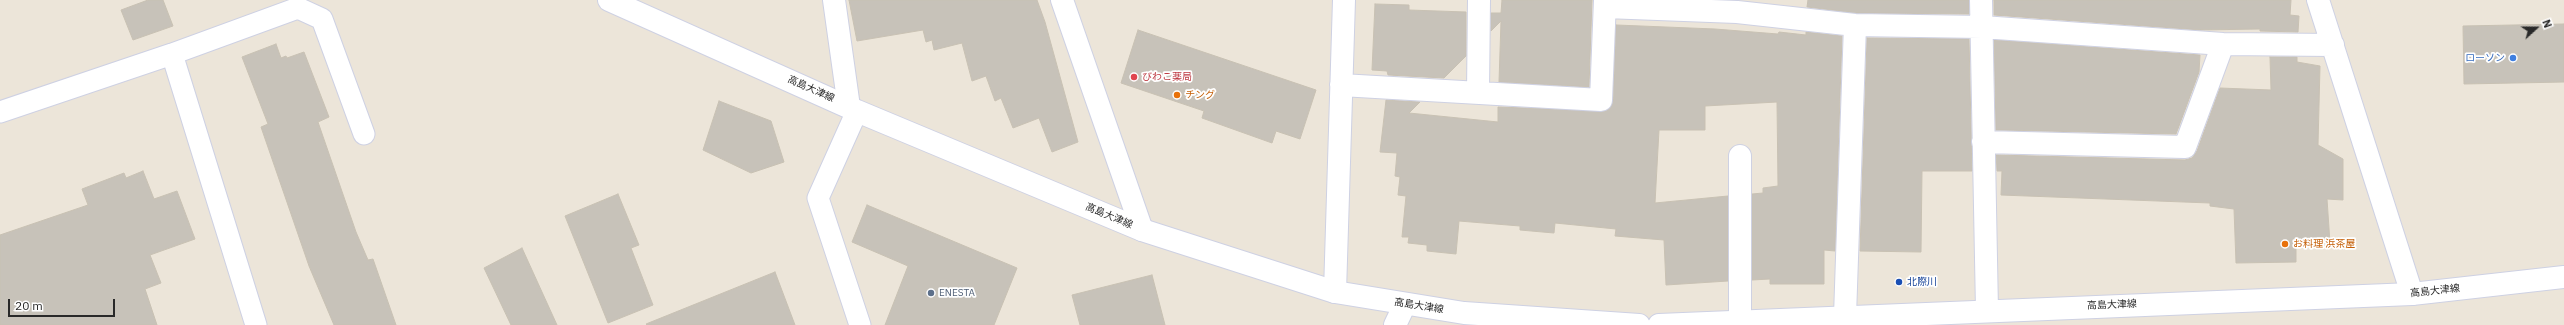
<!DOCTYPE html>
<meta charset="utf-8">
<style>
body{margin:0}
#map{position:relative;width:2564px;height:325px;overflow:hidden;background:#ece5d9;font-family:"IBM Plex Sans",sans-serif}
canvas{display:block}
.north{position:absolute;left:2516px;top:8px;width:40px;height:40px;-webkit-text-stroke:3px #fff;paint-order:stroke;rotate:69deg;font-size:11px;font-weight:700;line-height:16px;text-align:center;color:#292929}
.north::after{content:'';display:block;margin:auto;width:14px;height:18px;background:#292929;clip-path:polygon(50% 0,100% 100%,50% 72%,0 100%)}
.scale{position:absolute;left:8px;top:299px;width:107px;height:18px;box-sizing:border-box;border:2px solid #292929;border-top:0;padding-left:5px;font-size:12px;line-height:14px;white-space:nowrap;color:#292929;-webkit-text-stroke:3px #fff;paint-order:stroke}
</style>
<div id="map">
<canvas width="2564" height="325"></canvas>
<div class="north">N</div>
<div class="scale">20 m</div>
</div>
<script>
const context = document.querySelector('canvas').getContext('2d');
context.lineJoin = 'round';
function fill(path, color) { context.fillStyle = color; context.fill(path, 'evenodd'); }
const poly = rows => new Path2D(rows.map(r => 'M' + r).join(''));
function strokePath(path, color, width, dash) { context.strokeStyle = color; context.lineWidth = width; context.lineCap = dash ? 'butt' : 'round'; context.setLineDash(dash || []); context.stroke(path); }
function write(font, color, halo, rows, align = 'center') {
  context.font = font + ' "IBM Plex Sans","Noto Sans JP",sans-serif'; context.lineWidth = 3.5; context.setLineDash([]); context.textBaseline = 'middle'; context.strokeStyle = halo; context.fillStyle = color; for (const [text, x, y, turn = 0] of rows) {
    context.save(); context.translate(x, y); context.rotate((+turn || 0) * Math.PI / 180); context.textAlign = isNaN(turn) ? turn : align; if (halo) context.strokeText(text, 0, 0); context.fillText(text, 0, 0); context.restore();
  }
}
const building = poly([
 [148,0,163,0,173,26,133,40,121,10,148,0],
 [849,0,1037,0,1045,22,1078,142,1052,152,1039,118,1013,128,1001,98,995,101,986,76,972,81,962,43,934,50,932,40,926,42,923,30,857,41,849,0],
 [1502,0,1592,0,1589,87,1499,82,1501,21,1491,31,1491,13,1501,13,1502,0],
 [1808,0,1969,0,1969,14,1856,13,1807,7,1808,0],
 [1994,0,2291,0,2290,15,2299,16,2298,32,2260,31,2260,29,2200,30,1994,15,1994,0],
 [1375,4,1409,5,1409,10,1466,12,1466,56,1444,78,1388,75,1387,71,1372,70,1375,4],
 [2564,24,2564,82,2464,84,2463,26,2564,24],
 [1616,25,1715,29,1778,34,1779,32,1806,35,1806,32,1842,36,1835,251,1824,250,1824,284,1770,284,1770,279,1752,280,1752,194,1763,193,1763,188,1778,186,1777,102,1705,106,1705,130,1659,130,1655,203,1728,196,1728,281,1666,285,1664,240,1615,236,1616,229,1555,223,1554,233,1520,230,1520,226,1459,221,1456,254,1427,251,1427,245,1408,243,1409,237,1402,237,1406,196,1398,195,1400,177,1395,176,1397,153,1380,152,1386,100,1420,102,1409,113,1498,122,1498,107,1606,111,1613,100,1616,25],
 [1138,30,1316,90,1300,139,1276,131,1272,143,1202,118,1204,111,1121,83,1138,30],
 [1867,38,1969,39,1972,171,1922,171,1921,252,1860,251,1867,38],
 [1994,40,2200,55,2199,72,2176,134,1996,130,1994,40],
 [276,44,281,58,286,56,287,58,304,52,329,117,318,122,356,232,368,260,373,259,396,325,334,325,309,266,261,127,268,124,242,57,276,44],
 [2270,57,2297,57,2297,62,2320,66,2318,145,2343,159,2343,200,2327,199,2330,243,2296,246,2296,262,2236,263,2234,209,2210,206,2210,203,2001,195,2002,171,1997,171,1996,155,2185,160,2192,158,2197,151,2220,88,2271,90,2270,57],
 [719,101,771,121,784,162,751,173,703,150,719,101],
 [143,171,154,199,177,191,195,239,150,255,161,283,145,289,157,325,0,325,0,235,88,205,82,189,124,173,126,178,143,171],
 [618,194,639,245,631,248,653,305,608,323,565,216,618,194],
 [867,205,1017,268,994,325,885,325,908,266,852,242,867,205],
 [522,248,557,325,511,325,484,268,522,248],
 [775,272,795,325,647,325,646,324,775,272],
 [1152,275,1165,325,1080,325,1072,295,1152,275]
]);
const lane = poly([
 [172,54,256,325],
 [857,111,818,198,860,325],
 [0,112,172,54,298,8,322,19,364,134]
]);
const street = poly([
 [834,0,849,107],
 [1062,0,1142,230],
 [1981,0,1987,310],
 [2318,0,2412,294],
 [1605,7,1737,12,1855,25,1982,27,2223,44,2333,45],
 [1341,85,1601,100,1605,0],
 [1478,93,1479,0],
 [1983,142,2185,147,2223,44],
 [1740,156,1740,321],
 [1335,292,1344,0],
 [1845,316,1855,25],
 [1395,325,1405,304]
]);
const secondary = poly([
 [609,0,857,111,1142,230,1335,292,1464,313,1639,325],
 [1659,325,2412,294,2564,277]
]);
const markers = [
 [2513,58,4,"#3f7fe0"],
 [1134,77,4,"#e0444e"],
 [1177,95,4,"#e8710a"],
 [2285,244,4,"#e8710a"],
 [1899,282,4,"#1a4fb4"],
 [931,293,4,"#5c6f8a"]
];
const shopNames = [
 ["ローソン",2505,58]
];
const healthNames = [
 ["びわこ薬局",1142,77]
];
const streetNames = [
 ["高島大津線",811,89,24],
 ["高島大津線",1109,216,23],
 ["高島大津線",2435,291,-6],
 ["高島大津線",2112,305,-2],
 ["高島大津線",1419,306,9]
];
const foodNames = [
 ["チング",1185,95],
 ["お料理 浜茶屋",2293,244]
];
const transitNames = [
 ["北際川",1907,282]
];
const serviceNames = [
 ["ENESTA",939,293]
];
fill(building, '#c7c2b9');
strokePath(building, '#c8c1b3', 1);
strokePath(lane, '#ced1e3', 23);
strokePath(street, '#ced1e3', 24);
strokePath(secondary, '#ced1e3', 24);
strokePath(lane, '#fff', 21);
strokePath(street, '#fff', 22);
strokePath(secondary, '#fff', 22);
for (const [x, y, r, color] of markers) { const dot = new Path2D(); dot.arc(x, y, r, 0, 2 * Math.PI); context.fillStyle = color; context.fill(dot); strokePath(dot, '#fff', 1.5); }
write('10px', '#366cbe', '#fff', shopNames, 'right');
write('10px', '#be3a42', '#fff', healthNames, 'left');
write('10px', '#292929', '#fff', streetNames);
write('10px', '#c56008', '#fff', foodNames, 'left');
write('10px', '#164399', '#fff', transitNames, 'left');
write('10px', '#4e5e75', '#fff', serviceNames, 'left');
</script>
